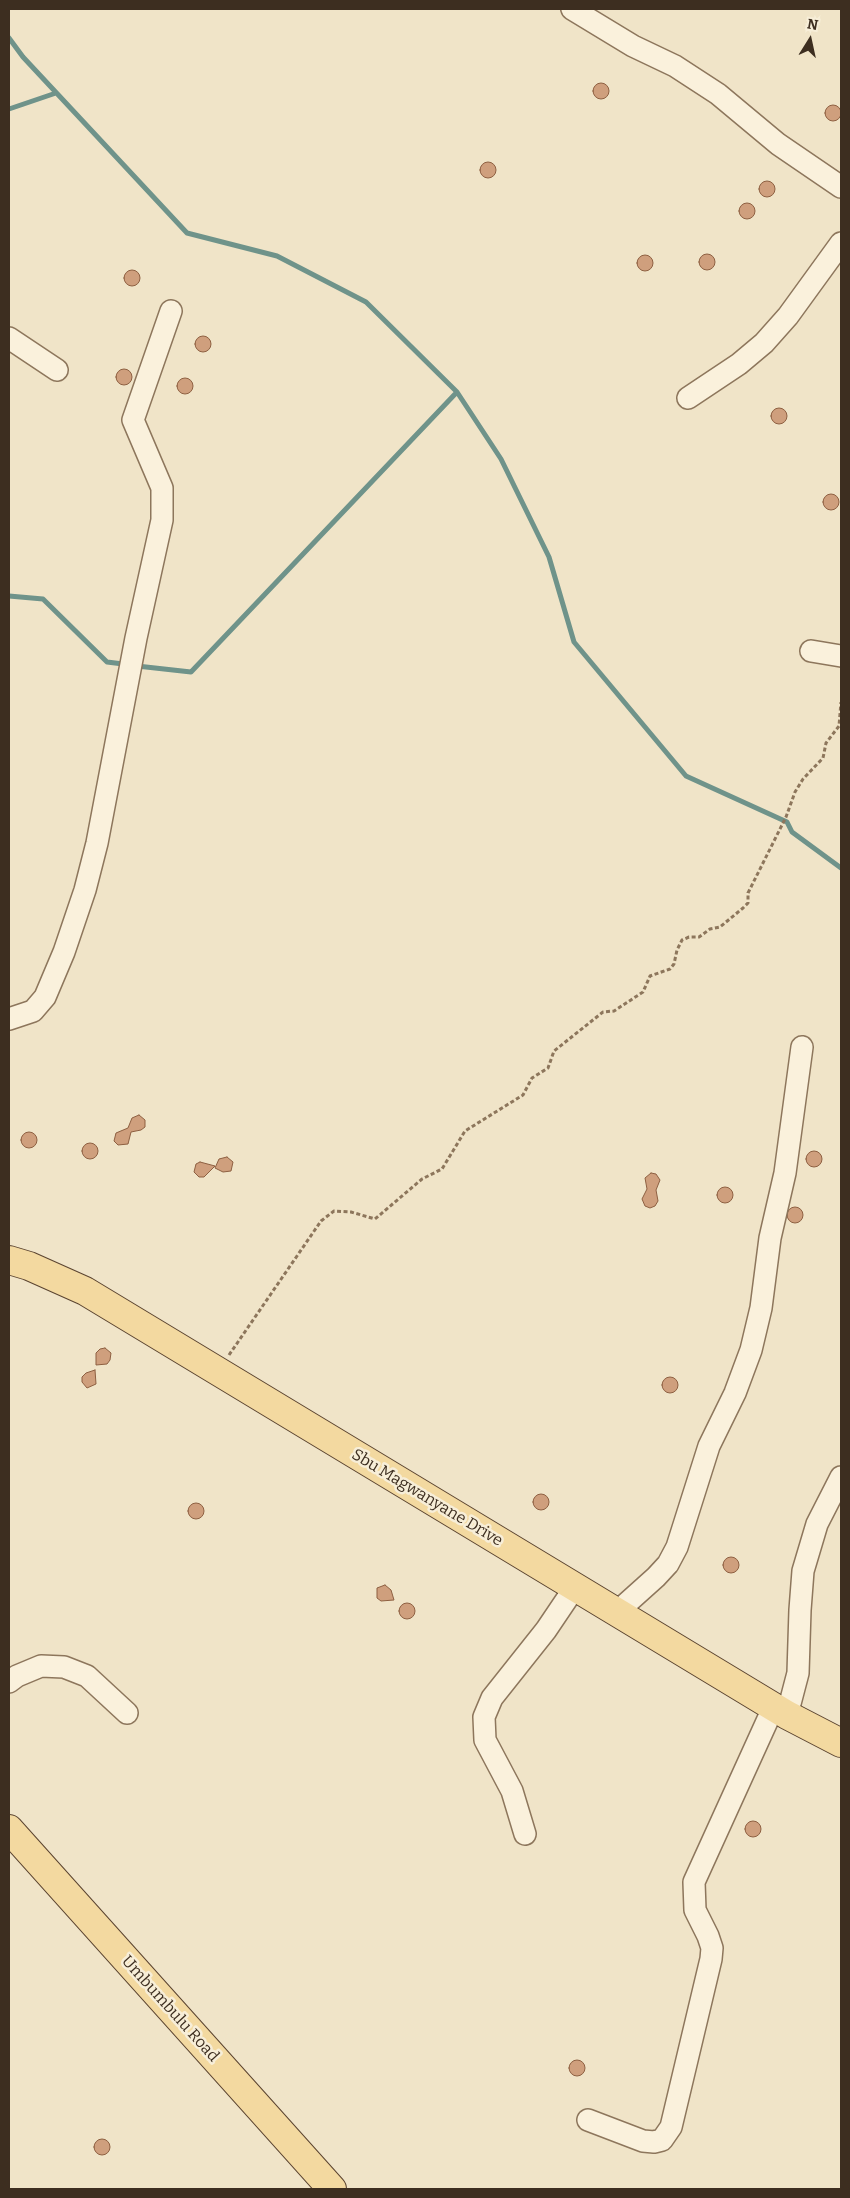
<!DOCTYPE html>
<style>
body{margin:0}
#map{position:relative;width:850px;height:2198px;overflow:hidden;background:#f0e4c8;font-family:Bitter,serif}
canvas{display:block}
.frame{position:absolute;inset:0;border:10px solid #3d2e20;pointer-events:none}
.north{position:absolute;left:785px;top:15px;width:50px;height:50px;-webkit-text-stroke:4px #f7eed8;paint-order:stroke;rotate:10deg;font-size:14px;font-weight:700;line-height:20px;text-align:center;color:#3d2e20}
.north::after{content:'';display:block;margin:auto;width:18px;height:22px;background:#3d2e20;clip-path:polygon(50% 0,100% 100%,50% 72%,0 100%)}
</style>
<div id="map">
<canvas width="850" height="2198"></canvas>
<div class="frame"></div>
<div class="north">N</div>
</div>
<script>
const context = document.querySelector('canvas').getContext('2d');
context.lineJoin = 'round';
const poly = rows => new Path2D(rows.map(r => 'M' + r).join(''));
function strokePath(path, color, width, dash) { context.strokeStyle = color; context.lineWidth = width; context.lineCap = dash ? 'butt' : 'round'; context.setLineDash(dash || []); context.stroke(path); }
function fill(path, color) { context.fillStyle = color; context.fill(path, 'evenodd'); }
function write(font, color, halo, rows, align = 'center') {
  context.font = font + ' Bitter,serif'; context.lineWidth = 5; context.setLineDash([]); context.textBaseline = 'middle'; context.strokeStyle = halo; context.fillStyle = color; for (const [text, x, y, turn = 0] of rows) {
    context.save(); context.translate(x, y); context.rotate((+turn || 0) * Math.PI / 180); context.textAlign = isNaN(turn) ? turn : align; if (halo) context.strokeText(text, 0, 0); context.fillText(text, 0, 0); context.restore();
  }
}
const stream = poly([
 [9,38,23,57,187,233,277,256,366,302,457,392,501,459,549,557,574,642,686,776,787,822,792,832,841,868],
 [9,109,56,93],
 [9,596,43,599,107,662,123,664],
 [137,666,191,672,457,392]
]);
const building = poly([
 '593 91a8 8 0 1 1 16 0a8 8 0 1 1-16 0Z',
 '825 113a8 8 0 1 1 16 0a8 8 0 1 1-16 0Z',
 '480 170a8 8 0 1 1 16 0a8 8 0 1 1-16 0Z',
 '759 189a8 8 0 1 1 16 0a8 8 0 1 1-16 0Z',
 '739 211a8 8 0 1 1 16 0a8 8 0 1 1-16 0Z',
 '699 262a8 8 0 1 1 16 0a8 8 0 1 1-16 0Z',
 '637 263a8 8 0 1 1 16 0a8 8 0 1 1-16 0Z',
 '124 278a8 8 0 1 1 16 0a8 8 0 1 1-16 0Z',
 '195 344a8 8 0 1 1 16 0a8 8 0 1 1-16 0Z',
 '116 377a8 8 0 1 1 16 0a8 8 0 1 1-16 0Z',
 '177 386a8 8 0 1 1 16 0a8 8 0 1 1-16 0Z',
 '771 416a8 8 0 1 1 16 0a8 8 0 1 1-16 0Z',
 '823 502a8 8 0 1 1 16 0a8 8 0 1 1-16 0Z',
 [139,1115,145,1120,145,1127,141,1130,131,1132,128,1144,118,1145,114,1141,116,1133,128,1128,132,1118,139,1115],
 '21 1140a8 8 0 1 1 16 0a8 8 0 1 1-16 0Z',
 '82 1151a8 8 0 1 1 16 0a8 8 0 1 1-16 0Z',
 '806 1159a8 8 0 1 1 16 0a8 8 0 1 1-16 0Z',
 [227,1157,233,1162,231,1171,223,1172,215,1168,219,1159,227,1157],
 [200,1162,215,1166,204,1177,199,1177,194,1172,196,1164,200,1162],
 [651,1173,656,1174,660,1180,656,1190,658,1201,655,1206,650,1208,645,1206,642,1199,647,1189,645,1178,651,1173],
 '717 1195a8 8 0 1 1 16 0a8 8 0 1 1-16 0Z',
 '787 1215a8 8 0 1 1 16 0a8 8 0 1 1-16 0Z',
 [105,1348,111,1353,110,1360,107,1364,96,1365,96,1353,100,1349,105,1348],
 [95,1370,96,1384,87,1388,82,1382,82,1377,86,1373,95,1370],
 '662 1385a8 8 0 1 1 16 0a8 8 0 1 1-16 0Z',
 '533 1502a8 8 0 1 1 16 0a8 8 0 1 1-16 0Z',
 '188 1511a8 8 0 1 1 16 0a8 8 0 1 1-16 0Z',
 '723 1565a8 8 0 1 1 16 0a8 8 0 1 1-16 0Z',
 [385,1585,391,1590,394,1600,381,1601,377,1598,377,1588,385,1585],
 '399 1611a8 8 0 1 1 16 0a8 8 0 1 1-16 0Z',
 '745 1829a8 8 0 1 1 16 0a8 8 0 1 1-16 0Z',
 '569 2068a8 8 0 1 1 16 0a8 8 0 1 1-16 0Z',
 '94 2147a8 8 0 1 1 16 0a8 8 0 1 1-16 0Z'
]);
const path = poly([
 [229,1355,321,1221,334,1211,351,1212,375,1219,422,1179,442,1169,465,1131,523,1095,532,1078,548,1068,554,1051,603,1012,614,1011,643,992,650,976,670,969,674,964,677,950,682,940,689,937,699,937,710,929,720,927,743,908,748,903,748,893,786,817,795,792,803,779,823,758,826,743,839,726,841,702]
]);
const minor = poly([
 [572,9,633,46,675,66,718,94,778,144,841,187],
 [9,338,57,370],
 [688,398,739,364,764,343,788,316,841,243],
 [811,651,841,656],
 [9,1019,33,1011,45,997,64,952,85,890,97,843,136,638,162,520,162,488,133,420,171,311],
 [617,1612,656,1577,668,1564,677,1547,709,1446,735,1393,751,1350,761,1308,770,1238,785,1173,802,1047],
 [9,1682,17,1676,41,1666,64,1667,87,1676,127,1713],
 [787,1715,798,1673,800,1610,803,1571,817,1524,841,1477],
 [525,1834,512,1791,485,1740,484,1717,492,1698,546,1630,575,1587],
 [588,2120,643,2141,654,2142,662,2140,671,2127,711,1959,712,1948,708,1936,695,1910,694,1882,774,1706]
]);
const major = poly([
 [9,1260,29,1266,85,1291,787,1715,841,1743],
 [9,1829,332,2189]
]);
const streetNames = [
 ["Sbu Magwanyane Drive",427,1498,31],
 ["Umbumbulu Road",170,2009,48]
];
strokePath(stream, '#6f938a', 5);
fill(building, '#cf9f7d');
strokePath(building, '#8d5f41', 1);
strokePath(minor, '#8d765c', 24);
strokePath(major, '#5b4430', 30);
strokePath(path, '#8d765c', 3, [4, 2.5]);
strokePath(minor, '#faf1dc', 21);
strokePath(major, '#f3d9a0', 28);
write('16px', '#3d2e20', '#f7eed8', streetNames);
</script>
